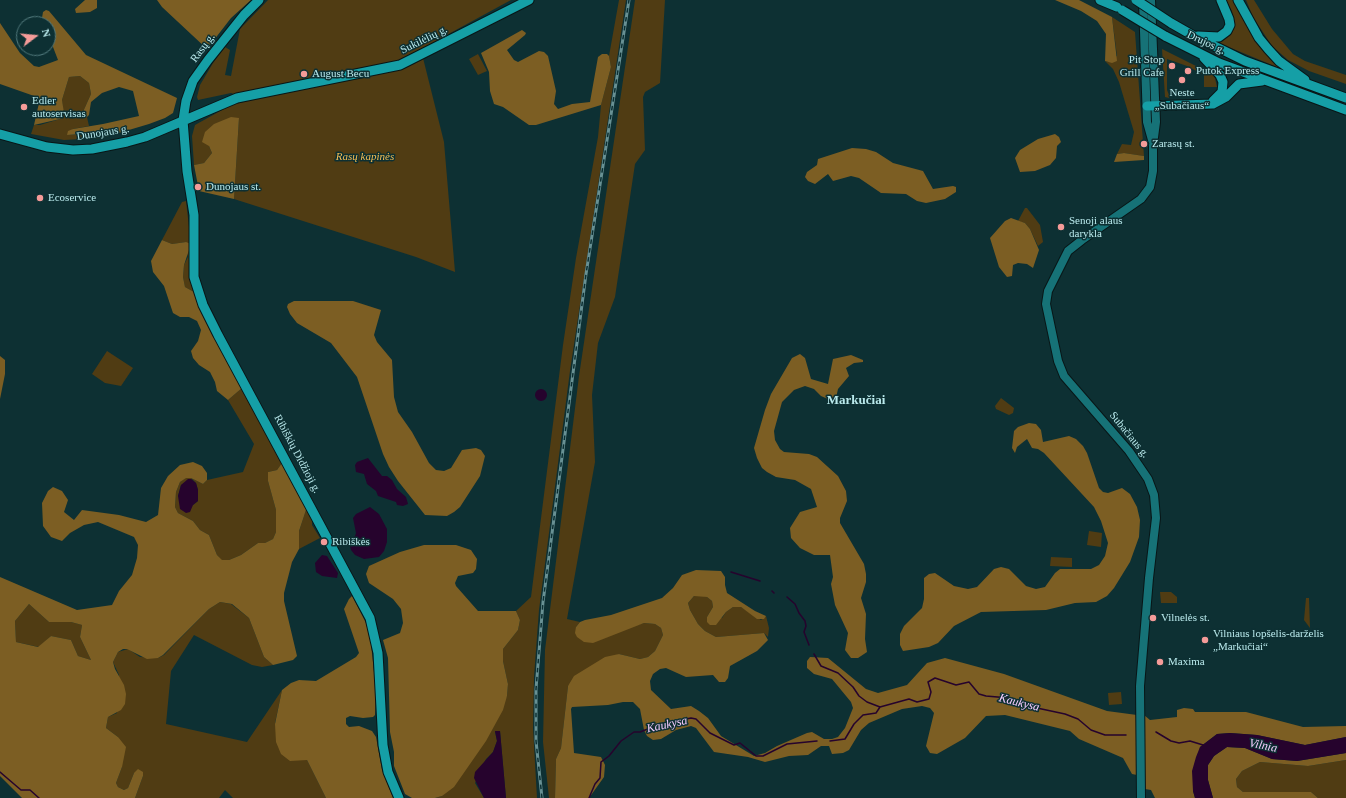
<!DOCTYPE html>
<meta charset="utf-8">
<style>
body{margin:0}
#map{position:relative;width:1346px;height:798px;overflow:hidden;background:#0d3033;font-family:"Times New Roman",serif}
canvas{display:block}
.north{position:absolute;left:16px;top:16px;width:40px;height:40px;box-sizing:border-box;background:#0d3033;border:1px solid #527a7d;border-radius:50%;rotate:74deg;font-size:11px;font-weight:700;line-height:16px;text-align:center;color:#baeaed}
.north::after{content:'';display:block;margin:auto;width:14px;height:18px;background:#f59b99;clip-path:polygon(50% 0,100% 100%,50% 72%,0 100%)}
</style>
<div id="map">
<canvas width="1346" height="798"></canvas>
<div class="north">N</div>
</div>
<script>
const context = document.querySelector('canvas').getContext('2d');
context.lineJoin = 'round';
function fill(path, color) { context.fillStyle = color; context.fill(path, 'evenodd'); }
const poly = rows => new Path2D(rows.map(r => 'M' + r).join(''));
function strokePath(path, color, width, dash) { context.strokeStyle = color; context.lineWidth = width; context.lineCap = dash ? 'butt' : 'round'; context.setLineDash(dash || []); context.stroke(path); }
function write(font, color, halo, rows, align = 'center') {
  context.font = font + ' "Times New Roman",serif'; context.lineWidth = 3; context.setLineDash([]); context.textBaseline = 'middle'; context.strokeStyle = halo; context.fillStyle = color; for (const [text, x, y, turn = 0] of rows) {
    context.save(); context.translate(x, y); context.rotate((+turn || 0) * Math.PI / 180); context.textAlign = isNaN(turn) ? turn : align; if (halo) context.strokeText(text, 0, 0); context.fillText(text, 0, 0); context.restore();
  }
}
const green = poly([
 [268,0,511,0,397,62,234,94,231,93,198,100,197,97,200,85,213,63,225,47,230,50,225,75,231,76,240,29],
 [619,0,626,0,570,371,539,610,534,677,533,728,537,798,506,798,500,731,498,731,495,732,497,741,493,752,486,759,475,783,484,798,435,798,442,796,507,696,508,684,503,661,503,649,518,630,520,620,516,611,531,597,563,345,576,258,598,137,601,105,611,67,609,56],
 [635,0,665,0,660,83,645,92,643,97,645,150,635,164,615,297,598,343,592,395,595,462,567,619,580,622,576,627,633,626,644,623,655,624,661,628,663,635,655,651,648,657,640,659,619,654,568,686,561,748,556,759,555,798,549,798,543,742,545,650,579,376],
 [1226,0,1233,0,1263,50,1284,70,1219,43,1234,27,1232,11],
 [1246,0,1254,0,1272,29,1293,54,1305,61,1346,75,1346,84,1309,71,1288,60,1272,46,1253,17],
 [1112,17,1135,32,1144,156,1124,153,1117,154,1122,144,1131,145,1134,132,1119,82,1113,69,1105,61,1108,62,1117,56],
 [1162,49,1212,74,1215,78,1217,87,1204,87,1204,75,1187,66,1167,59,1167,90,1169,95,1169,98,1165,97],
 [478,54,487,71,478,75,469,59],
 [423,58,444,142,455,272,416,257,234,199,239,118,209,146,212,153,204,163,194,165,192,136,195,125,231,105],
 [80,76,89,83,91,94,82,114,83,117,87,117,89,126,73,129,67,135,82,135,100,133,102,138,64,140,31,134,34,125,40,125,60,119,63,113,62,100,69,77],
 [186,201,191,244,194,292,185,287,183,277,184,265,188,257,186,242,172,244,162,240,182,202],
 [1025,208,1027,208,1040,225,1043,242,1038,246,1030,229,1025,223,1018,221],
 [107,351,133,368,121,386,105,383,92,374],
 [242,388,282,463,277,470,268,472,268,481,276,510,276,532,273,539,265,543,258,543,241,555,229,560,221,560,217,555,209,535,200,530,193,521,178,513,175,507,176,492,180,482,185,478,191,478,203,484,207,480,243,472,254,444,228,400],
 [192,479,196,483,198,490,198,501,193,505,178,496,181,485],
 [1001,398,1014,408,1013,413,1009,415,996,409,995,406],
 [307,507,312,519,312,525,320,538,299,549,299,531],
 [1089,531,1102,533,1101,547,1087,545],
 [1051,557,1072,558,1072,567,1050,566],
 [1160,592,1171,592,1177,597,1177,603,1161,603],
 [701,595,707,597,712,601,713,607,707,617,722,618,726,612,733,607,741,607,761,620,766,616,769,628,768,637,764,633,716,637,705,631,698,624,690,610,688,603,694,596],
 [1306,598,1309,598,1310,628,1304,620],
 [220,602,231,604,249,618,264,657,273,665,262,667,252,665,194,635,171,671,166,724,247,742,282,690,275,723,307,760,326,798,233,798,225,790,219,798,135,798,143,776,134,773,128,788,124,790,118,787,116,783,122,767,118,737,106,728,108,717,117,713,119,675,113,662,118,652,128,649,140,657,158,658,164,655,209,609],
 [29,604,49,622,71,622,82,625,80,637,91,660,78,656,71,640,51,636,39,647,16,642,15,621],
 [1121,692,1122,704,1109,705,1108,693],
 [1346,760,1346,798,1318,798,1311,792,1243,792,1237,787,1236,779,1242,771,1260,762,1308,766]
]);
const forest = poly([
 [85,0,97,0,97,8,90,12,76,13,75,9],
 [157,0,251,0,231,18,207,49,162,7],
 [1055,0,1079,0,1112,17,1117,61,1112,63,1105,61,1106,34,1097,21,1081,11],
 [46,10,49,11,86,55,177,98,173,113,165,118,149,124,102,138,100,133,67,135,68,131,73,129,103,124,139,116,133,91,119,87,102,93,91,102,89,115,87,117,83,117,82,114,91,94,89,83,80,76,69,77,62,100,64,113,60,119,34,125,39,103,37,97,0,84,0,23,20,53,34,66,39,67,58,60,48,34,48,24,44,24,42,18,43,12],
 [522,30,526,33,525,35,507,50,514,60,518,62,539,51,544,52,548,56,556,91,554,104,558,109,572,104,590,102,598,57,602,54,607,54,609,56,611,67,601,105,536,125,529,125,503,107,494,104,490,91,489,72,481,53],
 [231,117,239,118,234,199,199,191,194,165,204,163,212,153,209,146,202,142,205,132,214,124],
 [1055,134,1059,137,1061,142,1057,146,1056,158,1050,165,1035,171,1020,172,1015,158,1020,150,1038,139],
 [852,148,866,149,876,152,893,163,923,171,933,189,953,186,956,187,956,192,945,199,926,203,917,201,906,194,881,193,859,178,851,176,833,181,828,174,815,184,808,181,805,177,807,172,817,165,818,159],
 [1124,153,1144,156,1144,160,1114,162,1117,154],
 [1011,218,1025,223,1030,229,1039,250,1033,268,1027,264,1018,263,1013,265,1012,276,1007,277,999,267,990,238,1005,221],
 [162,240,172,244,186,242,191,244,184,265,183,277,185,287,194,292,242,388,228,400,217,391,215,382,210,372,199,365,193,358,191,351,198,341,201,330,197,321,189,317,180,317,173,313,164,286,153,272,151,261],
 [294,301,353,301,381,310,374,335,377,342,392,360,394,397,398,412,412,432,429,463,436,470,444,471,451,468,462,450,476,448,481,450,485,456,480,476,460,507,454,512,447,516,425,515,398,481,389,467,383,454,357,377,331,343,297,323,290,314,287,307,288,304],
 [800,354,805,358,811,379,828,384,833,359,851,355,863,360,863,362,854,363,846,368,849,376,838,389,836,398,830,400,821,396,814,389,805,386,794,390,782,402,774,431,775,440,780,449,784,452,809,454,817,457,838,476,846,491,847,501,840,518,840,523,864,564,866,574,866,582,861,598,866,614,865,639,867,652,858,658,851,658,845,650,848,633,835,605,831,584,833,577,830,555,814,555,800,548,791,538,790,528,800,512,817,507,811,489,795,480,776,477,767,472,762,468,757,458,754,448,765,410,771,394,792,358],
 [0,356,5,360,5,374,0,399],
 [1029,423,1036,424,1041,430,1043,442,1069,436,1076,439,1083,446,1087,453,1099,488,1103,492,1108,493,1122,488,1130,494,1137,507,1140,520,1139,537,1130,562,1114,588,1107,596,1096,602,1075,603,1046,610,981,612,954,626,938,643,929,647,903,651,900,645,900,634,904,626,922,608,924,599,924,578,929,574,935,573,954,586,968,589,977,587,994,569,1001,567,1009,569,1026,586,1036,589,1045,587,1055,573,1060,569,1091,569,1099,565,1105,556,1108,543,1101,521,1094,507,1044,453,1038,449,1032,448,1027,439,1017,447,1015,453,1012,448,1014,431,1018,427],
 [193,462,202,466,207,473,207,480,203,484,191,478,186,478,180,482,176,492,175,507,178,513,193,521,200,530,209,535,217,555,222,560,229,560,241,555,258,543,265,543,273,539,276,532,276,510,268,481,268,472,277,470,282,463,307,507,299,531,299,549,292,562,284,593,284,601,297,656,293,660,273,665,264,657,249,618,232,604,220,602,209,609,163,655,158,658,147,659,127,649,123,649,118,652,113,662,115,669,124,685,126,694,125,704,121,710,108,717,106,728,118,737,126,747,122,767,116,783,118,787,124,790,128,788,134,773,138,769,143,772,143,776,135,798,22,798,0,776,0,577,77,610,112,605,119,591,132,575,137,558,138,545,134,537,98,522,84,525,70,533,62,541,51,537,43,526,42,503,48,491,53,487,62,491,68,500,64,512,74,520,82,510,119,515,146,522,158,515,161,488,168,476,180,465],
 [29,604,49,622,71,622,82,625,80,637,91,660,78,656,71,640,51,636,38,647,16,642,15,621],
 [424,545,456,545,471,550,477,559,476,569,473,573,458,576,455,583,456,586,478,611,516,611,520,620,518,630,503,649,503,661,508,684,507,696,503,710,486,741,454,787,442,796,435,798,412,798,405,794,394,766,394,752,390,732,388,658,383,640,400,633,403,623,401,609,393,599,369,583,366,574,369,566,400,552],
 [696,570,721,571,725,577,725,585,727,593,755,611,766,616,764,619,757,619,741,607,733,607,726,612,716,625,710,625,707,622,707,617,713,607,712,601,707,597,694,596,688,603,690,610,698,624,705,631,716,637,764,633,768,640,757,651,730,666,728,678,725,682,719,682,713,675,686,677,666,668,660,669,653,674,650,681,651,690,671,709,691,706,699,711,708,718,721,736,754,756,765,753,777,746,807,733,812,732,824,739,832,739,838,737,845,728,853,708,851,702,832,679,814,674,807,668,807,661,810,657,828,658,866,689,878,693,907,685,927,663,945,658,1004,674,1107,711,1137,715,1137,775,1132,774,1123,758,1079,739,1070,731,1005,715,986,716,965,738,937,754,930,753,926,746,934,713,930,708,922,706,902,709,869,723,861,730,849,750,843,753,832,754,829,746,821,746,808,755,789,756,765,762,748,757,714,752,696,728,691,726,676,730,661,739,653,740,647,736,644,730,640,709,633,702,623,702,608,705,572,707,571,709,574,753,601,757,605,765,604,777,589,798,555,798,556,759,561,748,568,686,574,676,605,657,619,654,640,659,648,657,655,651,663,635,661,628,655,624,644,623,593,643,584,642,577,637,575,633,576,627,580,622,585,620,611,615,662,598,673,588,682,575],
 [352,596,366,623,371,644,376,691,375,715,373,717,363,718,350,716,346,718,346,724,349,727,359,726,372,731,376,737,382,770,393,798,326,798,307,760,290,761,281,754,276,742,275,724,282,690,291,683,299,680,316,681,356,657,359,653,344,609,349,599],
 [1184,708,1193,709,1195,712,1246,712,1303,727,1346,726,1346,737,1305,745,1257,735,1230,733,1217,734,1200,747,1193,791,1195,798,1155,798,1151,790,1145,789,1144,715,1150,720,1177,717,1177,710],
 [1227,747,1245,748,1272,759,1297,761,1346,753,1346,760,1308,766,1260,762,1242,771,1236,779,1237,787,1243,792,1311,792,1318,798,1213,798,1208,780,1208,765,1214,756]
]);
const water = poly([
 '535 395a6 6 0 1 1 12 0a6 6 0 1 1-12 0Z',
 [368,458,382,476,387,476,392,480,397,489,406,497,408,504,403,506,397,505,396,502,378,496,376,491,367,484,364,474,356,472,355,465,357,462],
 [188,479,191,479,196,483,198,490,198,501,193,505,190,512,186,513,180,509,178,496,181,485],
 [370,507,379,514,387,529,387,542,384,551,379,557,364,559,355,555,351,550,349,542,355,536,356,533,353,518,356,514],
 [322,555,327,556,338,573,337,578,322,576,316,572,315,563],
 [495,731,500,731,506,798,484,798,474,778,475,772,493,752,497,741],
 [1230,733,1257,735,1305,745,1346,737,1346,753,1297,761,1272,759,1245,748,1227,747,1214,756,1208,765,1208,780,1213,798,1195,798,1193,791,1192,771,1196,757,1200,747,1217,734]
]);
const stream = poly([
 [731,572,760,581],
 [772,591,774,593],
 [787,597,795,604,799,613,805,621,806,626,804,632,809,645],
 [814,654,821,666,838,673,853,687,859,696,867,702,880,707],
 [1156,732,1171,741,1179,743,1190,741,1203,745],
 [830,741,845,739,854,724,863,715,876,713,880,707,909,699,917,702,929,699,931,692,928,682,935,678,956,685,969,682,979,694,986,696,1009,698,1037,708,1065,714,1078,719,1091,730,1105,735,1126,735],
 [0,772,21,790,30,790,39,798],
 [589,798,595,784,600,778,601,762,609,756,621,741,634,732,640,732,653,727,667,726,671,725,672,722,691,718,696,719,710,733,734,745,740,743,756,756,763,756,787,744,817,741]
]);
const secondary = poly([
 [1143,1,1147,122,1152,140],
 [1141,798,1140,686,1149,578,1156,518,1154,495,1148,479,1129,451,1064,376,1058,361,1046,304,1048,291,1068,251,1082,240,1141,199,1150,187,1153,171,1153,145,1156,122,1151,0]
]);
const primary = poly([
 [259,0,244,15,208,60,193,81,186,101,183,120,187,171,194,215,194,277,203,305,218,335,370,618,378,653,383,745,388,772,399,798],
 [1100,0,1117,7],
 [1238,0,1259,38,1268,49,1279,61,1305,80],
 [1171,23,1192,35,1245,61,1346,98],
 [1165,36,1219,63,1346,110],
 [1198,36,1219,37,1227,31,1230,25,1229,19,1221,0],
 [1204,58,1220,75,1223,82,1222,92,1213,101],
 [1147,106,1213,104,1226,97,1239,84,1262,81],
 [0,134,47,147,73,150,92,149,127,142,145,137,237,98,400,65,529,0]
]);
const rail = poly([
 [542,798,536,741,536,689,543,602,586,274,629,0]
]);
const primaryBridge = poly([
 [1136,0,1171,23],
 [1122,10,1165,36]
]);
const markers = [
 [1172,66,4,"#f59b99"],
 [1188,71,4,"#f59b99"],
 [304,74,4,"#f59b99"],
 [1182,80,4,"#f59b99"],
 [24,107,4,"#f59b99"],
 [1144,144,4,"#f59b99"],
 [198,187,4,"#f59b99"],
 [40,198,4,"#f59b99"],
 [1061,227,4,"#f59b99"],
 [324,542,4,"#f59b99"],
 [1153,618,4,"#f59b99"],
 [1205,640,4,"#f59b99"],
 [1160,662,4,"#f59b99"]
];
const streetNames = [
 ["Sukilėlių g.",424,40,-26],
 ["Drujos g.",1206,43,25],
 ["Rasų g.",203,48,-53],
 ["Dunojaus g.",103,133,-9],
 ["Subačiaus g.",1129,435,51],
 ["Ribiškių Didžioji g.",297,454,62]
];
const poiNames = [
 ["Pit Stop",1164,60,"right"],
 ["Grill Cafe",1164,73,"right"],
 ["Putok Express",1196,71],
 ["August Becu",312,74],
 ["Neste",1182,93,"center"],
 ["„Subačiaus“",1182,106,"center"],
 ["Edler",32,101],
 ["autoservisas",32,114],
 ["Zarasų st.",1152,144],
 ["Dunojaus st.",206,187],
 ["Ecoservice",48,198],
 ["Senoji alaus",1069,221],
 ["darykla",1069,234],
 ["Ribiškės",332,542],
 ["Vilnelės st.",1161,618],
 ["Vilniaus lopšelis-darželis",1213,634],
 ["„Markučiai“",1213,647],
 ["Maxima",1168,662]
];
const parkNames = [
 ["Rasų kapinės",365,157]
];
const waterNames = [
 ["Kaukysa",1019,703,14],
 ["Kaukysa",667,725,-12],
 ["Vilnia",1263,746,12]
];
const quarterNames = [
 ["Markučiai",856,401]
];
fill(green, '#503c13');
fill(forest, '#7c5e23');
fill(water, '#26032d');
strokePath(stream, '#26032d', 1.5);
strokePath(secondary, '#081617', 10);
strokePath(primary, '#081617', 11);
strokePath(secondary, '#167277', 8);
strokePath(primary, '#159fa6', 9);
strokePath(rail, '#689194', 3);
strokePath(rail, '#0d3033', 1.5, [4.5]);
strokePath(primaryBridge, '#081617', 11, []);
strokePath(primaryBridge, '#159fa6', 9);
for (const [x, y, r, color] of markers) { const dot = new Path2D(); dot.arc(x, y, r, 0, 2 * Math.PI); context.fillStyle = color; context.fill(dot); strokePath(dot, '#0d3033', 1.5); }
write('11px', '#baeaed', '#0d3033', streetNames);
write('11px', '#baeaed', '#0d3033', poiNames, 'left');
write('italic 11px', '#f5be55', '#0d3033', parkNames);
write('italic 12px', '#f7ccff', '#0d3033', waterNames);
write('bold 13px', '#baeaed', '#0d3033', quarterNames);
</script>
